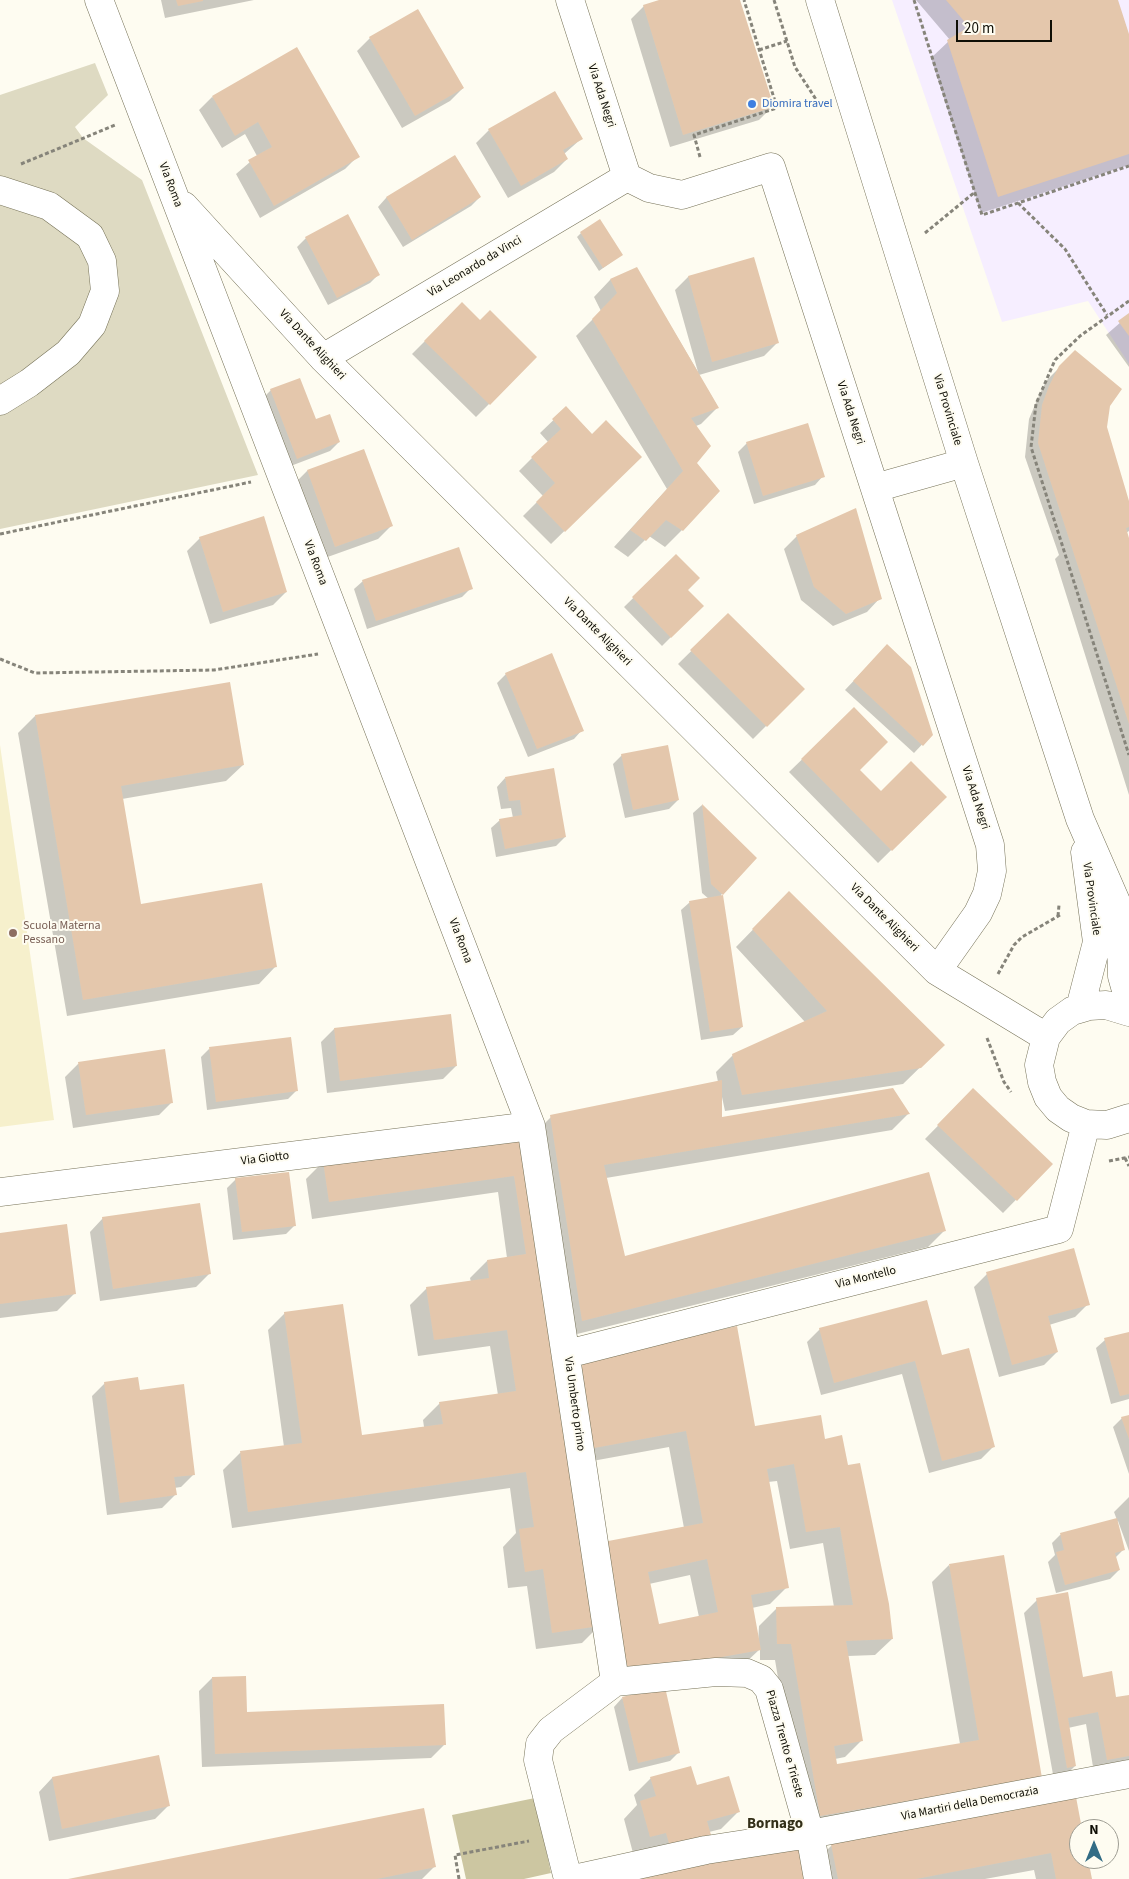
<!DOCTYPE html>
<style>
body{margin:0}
#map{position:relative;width:1129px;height:1879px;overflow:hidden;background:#fefcf1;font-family:"Source Sans 3",sans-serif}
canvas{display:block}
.north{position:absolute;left:1069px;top:1819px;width:50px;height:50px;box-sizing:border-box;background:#fefcf1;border:1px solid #9e9d93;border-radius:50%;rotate:0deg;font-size:14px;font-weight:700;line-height:20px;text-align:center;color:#0f0e05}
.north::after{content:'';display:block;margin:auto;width:18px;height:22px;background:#326c85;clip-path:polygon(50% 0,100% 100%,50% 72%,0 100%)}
.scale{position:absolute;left:956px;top:20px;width:96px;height:22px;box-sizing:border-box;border:2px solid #0f0e05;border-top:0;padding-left:6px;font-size:15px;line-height:18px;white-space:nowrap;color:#0f0e05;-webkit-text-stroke:4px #fefcf1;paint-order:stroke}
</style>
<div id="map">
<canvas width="1129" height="1879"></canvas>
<div class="north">N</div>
<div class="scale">20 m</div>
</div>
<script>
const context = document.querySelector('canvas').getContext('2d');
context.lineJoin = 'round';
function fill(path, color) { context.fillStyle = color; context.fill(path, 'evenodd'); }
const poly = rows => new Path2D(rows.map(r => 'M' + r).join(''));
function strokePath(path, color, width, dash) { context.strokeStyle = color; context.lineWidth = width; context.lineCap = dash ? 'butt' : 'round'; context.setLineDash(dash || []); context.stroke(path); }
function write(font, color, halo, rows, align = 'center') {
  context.font = font + ' "Source Sans 3",sans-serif'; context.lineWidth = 4; context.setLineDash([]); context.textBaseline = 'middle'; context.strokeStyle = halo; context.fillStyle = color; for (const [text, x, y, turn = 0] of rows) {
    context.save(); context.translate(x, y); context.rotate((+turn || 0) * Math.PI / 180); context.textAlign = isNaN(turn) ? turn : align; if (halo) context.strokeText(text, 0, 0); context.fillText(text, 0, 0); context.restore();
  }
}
const commercial = poly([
 [892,0,1129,0,1129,364,1088,301,1002,322]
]);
const built = poly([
 [0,745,54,1120,0,1127]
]);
const green = poly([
 [95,63,108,95,75,127,83,138,142,180,258,475,0,529,0,95]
]);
const forest = poly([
 [535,1798,551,1873,524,1879,466,1879,452,1815]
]);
const shadow = poly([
 [161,0,254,0,165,18],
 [664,0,739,0,772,107,759,120,670,147,631,19,644,6],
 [916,0,1117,0,1129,38,1129,165,981,213,931,58,950,40],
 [370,38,463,88,450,101,402,128,357,51],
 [212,97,358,156,345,169,260,218,236,174,257,156,245,134,222,148,199,110],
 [489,130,581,139,564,154,567,159,554,172,508,198,476,143],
 [455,156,480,197,471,206,403,247,378,207,386,198],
 [581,233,621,255,599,271,577,237],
 [306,238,379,274,370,283,328,305,297,247],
 [753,259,777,343,764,356,699,375,718,407,701,424,696,426,695,463,682,530,665,547,649,536,628,557,614,547,667,489,576,336,601,311,594,297,610,280,637,269,698,372,675,290,688,277],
 [462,304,480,321,536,357,476,417,412,354],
 [1129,315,1129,367,1106,335],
 [1075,352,1109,406,1106,427,1129,506,1129,531,1126,533,1129,542,1129,795,1055,559,1059,555,1025,457,1029,419,1037,400,1046,381],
 [271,390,339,442,330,451,288,467,262,399],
 [566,408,627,470,551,544,523,516,543,496,519,471,548,442,540,433],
 [747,443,823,476,815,485,754,504,738,452],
 [363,450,391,526,378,539,322,559,294,484,307,471],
 [797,536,880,598,867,612,833,626,801,600,784,549],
 [200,538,286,592,273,605,210,624,187,551],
 [676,556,687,590,702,606,662,646,624,607],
 [363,581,471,588,462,597,367,629,354,589],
 [728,615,803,689,753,739,678,664],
 [878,655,931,735,914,753,845,690],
 [506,674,582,730,574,739,528,757,497,683],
 [854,709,858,770,881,792,945,797,878,863,789,772],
 [35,716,243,765,226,781,122,799,140,905,275,967,259,984,67,1016,18,733],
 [622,755,678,800,669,809,625,818,613,764],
 [505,778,565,837,556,846,496,857,491,828,500,820,513,818,511,808,501,809,497,787],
 [702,805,755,858,721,895,742,1027,733,1035,701,1040,681,910,690,902,709,899,702,893,693,813],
 [772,910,943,1045,903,1084,725,1111,722,1097,721,1118,908,1114,892,1130,606,1178,624,1257,945,1230,928,1247,565,1337,534,1134,551,1117,718,1082,716,1072,733,1055,805,1022,736,947],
 [334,1029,456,1066,443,1079,327,1093,321,1042],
 [209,1049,297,1090,288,1099,207,1110,201,1057],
 [164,1050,172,1102,159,1115,73,1128,65,1077,78,1064],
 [973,1090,1051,1164,1003,1213,925,1139],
 [529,1133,563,1377,754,1428,824,1440,847,1466,892,1639,875,1655,848,1656,862,1740,845,1757,835,1759,836,1765,960,1744,932,1582,949,1565,1041,1778,804,1832,775,1660,760,1660,760,1649,742,1666,599,1626,582,1643,536,1649,527,1586,508,1588,503,1547,516,1533,510,1488,232,1528,223,1470,240,1453,284,1447,268,1330,285,1313,361,1436,424,1427,423,1420,440,1403,498,1395,490,1346,418,1356,410,1305,427,1288,471,1282,470,1278,487,1261,507,1258,498,1192,312,1219,306,1179,323,1162],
 [669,1447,684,1528,589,1557,576,1464],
 [777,1481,790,1549,823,1543,834,1607,776,1609,759,1626,758,1644,752,1608,770,1604,787,1587,768,1482],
 [690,1575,699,1617,658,1626,649,1584],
 [236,1179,295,1225,286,1234,233,1240,227,1188],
 [103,1218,209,1274,196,1287,100,1301,90,1232],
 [0,1234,74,1294,57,1311,0,1318],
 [987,1274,1088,1304,1075,1317,1049,1325,1057,1352,1044,1365,999,1377,974,1287],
 [820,1329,941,1357,994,1446,981,1459,929,1473,902,1374,821,1395,807,1342],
 [1129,1333,1129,1399,1111,1404,1096,1348,1105,1340],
 [105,1383,139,1391,194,1474,181,1487,174,1488,175,1495,162,1508,107,1515,92,1396],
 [1129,1416,1129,1474,1113,1427,1122,1418],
 [1129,1497,1129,1551,1118,1521,1116,1522,1123,1550,1115,1558,1119,1570,1110,1579,1056,1593,1048,1562,1055,1555,1052,1543,1060,1535,1117,1520,1114,1512],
 [1037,1600,1082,1678,1115,1698,1129,1696,1129,1767,1094,1773,1086,1724,1068,1728,1075,1766,1062,1779,1054,1780,1024,1613],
 [212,1678,246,1714,444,1745,431,1758,202,1767,199,1691],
 [622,1698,679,1752,670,1761,629,1771,614,1707],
 [158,1757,168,1806,155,1819,49,1841,39,1792,52,1778],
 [651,1778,696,1786,738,1812,721,1829,709,1832,711,1842,633,1853,624,1819,637,1805,634,1795],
 [1075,1799,1081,1829,1079,1829,1079,1859,1087,1859,1091,1879,1036,1879,1034,1870,985,1879,818,1879,815,1862,832,1845],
 [434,1867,422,1879,70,1879]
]);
const building = poly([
 [176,0,203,0,203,1,178,6],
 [659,0,740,0,774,107,683,135,643,5],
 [946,0,1118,0,1129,34,1129,154,998,197,947,40,969,27],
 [418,9,464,88,415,116,369,37],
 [297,47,360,157,274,206,248,160,272,147,258,122,235,136,212,96],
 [555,91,583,139,563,150,568,159,521,186,488,129],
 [455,155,481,197,412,240,386,197],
 [348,214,380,275,337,298,305,237],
 [600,219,623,255,603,268,580,232],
 [754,257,779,343,712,362,688,276],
 [637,267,719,408,691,418,711,446,697,463,720,491,683,531,666,520,646,541,630,530,683,471,592,319,617,293,610,279],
 [462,302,480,320,490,310,537,357,490,405,424,341],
 [1129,313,1129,336,1118,321],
 [1075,350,1122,389,1110,406,1107,427,1129,501,1129,527,1126,528,1129,538,1129,724,1038,443,1042,405,1049,386,1059,366],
 [300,378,316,419,330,414,340,442,297,459,270,389],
 [566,406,592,434,606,420,642,457,565,532,536,502,555,483,531,457,561,429,552,419],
 [808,423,825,477,763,496,746,442],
 [364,449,393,526,335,547,307,470],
 [856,508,882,599,846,614,814,587,796,535],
 [264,516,287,592,223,612,199,537],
 [459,547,473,589,376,621,362,580],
 [676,554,700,578,688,590,704,606,671,638,632,597],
 [728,613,805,689,767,727,690,650],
 [887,644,911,667,933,735,923,746,853,681],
 [552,653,584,731,537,749,505,673],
 [230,682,244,765,121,786,141,904,262,883,277,967,83,1000,35,715],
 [854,707,888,742,860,770,881,791,911,761,947,797,892,851,801,759],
 [668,745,679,800,633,810,621,754],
 [554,768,566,837,505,849,499,819,522,815,520,800,509,801,505,777],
 [702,804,757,858,723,895,743,1027,710,1032,689,901,723,895,711,884],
 [789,891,945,1045,921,1068,742,1095,732,1054,827,1011,752,929],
 [451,1014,457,1066,340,1081,334,1028],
 [291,1037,298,1091,216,1102,209,1047],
 [165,1049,173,1103,86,1115,78,1062],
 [722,1080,722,1117,893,1088,910,1114,604,1165,625,1256,929,1172,946,1231,582,1321,550,1115],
 [973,1088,1053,1164,1017,1201,937,1125],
 [530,1132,600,1626,552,1633,543,1569,525,1572,519,1529,534,1527,526,1472,248,1512,240,1451,302,1443,284,1312,343,1304,362,1435,443,1424,439,1402,516,1391,507,1330,434,1340,426,1287,489,1278,487,1260,526,1254,514,1176,329,1202,323,1161],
 [289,1172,296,1226,242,1232,235,1178],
 [200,1203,211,1274,113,1289,102,1217],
 [67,1224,76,1294,0,1304,0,1233],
 [1074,1248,1090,1305,1048,1316,1058,1352,1012,1365,986,1272],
 [927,1300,942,1355,969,1348,995,1447,942,1461,915,1361,834,1383,819,1328],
 [737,1326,755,1426,821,1415,825,1439,842,1435,848,1465,860,1463,889,1604,893,1639,846,1641,863,1741,834,1746,837,1764,979,1740,949,1564,1004,1555,1042,1778,820,1816,791,1644,777,1644,776,1607,853,1605,840,1527,806,1532,794,1464,767,1469,789,1588,751,1595,761,1650,627,1674,603,1542,703,1523,686,1431,589,1449,576,1362],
 [707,1559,718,1612,659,1624,648,1572],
 [1129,1332,1129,1394,1120,1396,1104,1338],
 [138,1377,140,1390,184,1384,195,1475,174,1477,177,1495,120,1503,104,1382],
 [1129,1415,1129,1439,1121,1417],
 [1117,1518,1125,1550,1115,1553,1120,1570,1065,1585,1056,1552,1064,1550,1060,1533],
 [1068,1592,1083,1677,1112,1671,1116,1697,1129,1695,1129,1756,1107,1760,1098,1712,1068,1718,1076,1766,1067,1768,1036,1598],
 [246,1676,247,1712,444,1704,446,1745,215,1754,212,1677],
 [665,1687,680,1753,638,1763,622,1697],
 [159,1755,170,1806,62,1829,52,1777],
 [691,1766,697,1785,729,1776,740,1812,707,1821,713,1842,672,1854,666,1833,650,1837,640,1801,656,1796,650,1777],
 [1076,1797,1082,1829,1079,1829,1079,1859,1088,1859,1092,1879,1056,1879,1051,1853,916,1879,838,1879,831,1844],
 [424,1808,436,1867,377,1879,68,1879],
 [804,1843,812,1879,623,1879]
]);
const path = poly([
 [774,0,795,67,819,104],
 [914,0,982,215,1129,166],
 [759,50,787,41],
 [700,157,694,135,777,108,744,0],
 [21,164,115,125],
 [1018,203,1065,249,1107,315],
 [925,233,975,192],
 [1129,301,1080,336,1055,360,1036,404,1031,447,1129,755],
 [0,534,251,482],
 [0,659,35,673,214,670,318,654],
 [1058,916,1059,905],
 [998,974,1014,945,1022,937,1060,915],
 [987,1038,1004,1082,1011,1092],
 [1125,1158,1129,1166],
 [1109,1161,1129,1157],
 [459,1879,455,1855,529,1841]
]);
const minor = poly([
 [99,0,531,1126,615,1682],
 [570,0,627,177,649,188,682,195,771,167,990,845,992,871,987,894,978,913,937,971],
 [820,0,964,463,1080,819,1120,911,1122,976,1129,1001],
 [0,190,49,206,90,236,102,261,105,291,92,325,68,353,29,383,0,401],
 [184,206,323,358,937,971,1046,1037],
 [323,358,627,177],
 [875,488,964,463],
 [1080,1008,1097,942,1085,852],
 [1129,1012,1106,1005,1089,1006,1072,1011,1058,1021,1046,1037,1039,1065,1042,1082,1048,1097,1058,1109,1071,1118,1086,1124,1107,1125,1129,1118],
 [0,1192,531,1126],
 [567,1354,1059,1229,1086,1124],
 [568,1879,538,1760,540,1744,551,1730,615,1682,716,1672,747,1673,761,1679,769,1689,810,1834,706,1850,574,1879],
 [818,1879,810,1834,1129,1774]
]);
const markers = [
 [752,104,5,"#3f7fe0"],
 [13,933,5,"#8d6e63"]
];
const streetNames = [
 ["Via Ada Negri",601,96,72],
 ["Via Roma",170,185,69],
 ["Via Leonardo da Vinci",475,267,-31],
 ["Via Dante Alighieri",312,345,47],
 ["Via Provinciale",947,410,73],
 ["Via Ada Negri",850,413,72],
 ["Via Roma",315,563,69],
 ["Via Dante Alighieri",597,632,45],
 ["Via Ada Negri",975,798,72],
 ["Via Provinciale",1091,899,82],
 ["Via Dante Alighieri",884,918,45],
 ["Via Roma",460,941,69],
 ["Via Giotto",265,1159,-7],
 ["Via Montello",866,1278,-14],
 ["Via Umberto primo",574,1404,82],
 ["Piazza Trento e Trieste",784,1744,74],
 ["Via Martiri della Democrazia",970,1804,-11]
];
const shopNames = [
 ["Diomira travel",762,104]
];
const educationNames = [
 ["Scuola Materna",23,926],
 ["Pessano",23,940]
];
const quarterNames = [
 ["Bornago",775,1825]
];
fill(commercial, '#f6eeff');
fill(built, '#f6f0cc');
fill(green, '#dedac2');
fill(forest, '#ccc6a1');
fill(shadow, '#0003');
fill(building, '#e4c7ac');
strokePath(minor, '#767258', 29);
strokePath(path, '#86847a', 3, [4, 2.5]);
strokePath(minor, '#fff', 28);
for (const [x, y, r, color] of markers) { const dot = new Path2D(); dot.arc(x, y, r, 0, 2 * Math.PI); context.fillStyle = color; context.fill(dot); strokePath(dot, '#fefcf1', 2); }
write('12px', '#0f0e05', '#fefcf1', streetNames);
write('12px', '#366cbe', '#fefcf1', shopNames, 'left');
write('12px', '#785e54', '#fefcf1', educationNames, 'left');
write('bold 15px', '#332f18', '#fefcf1', quarterNames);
</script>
